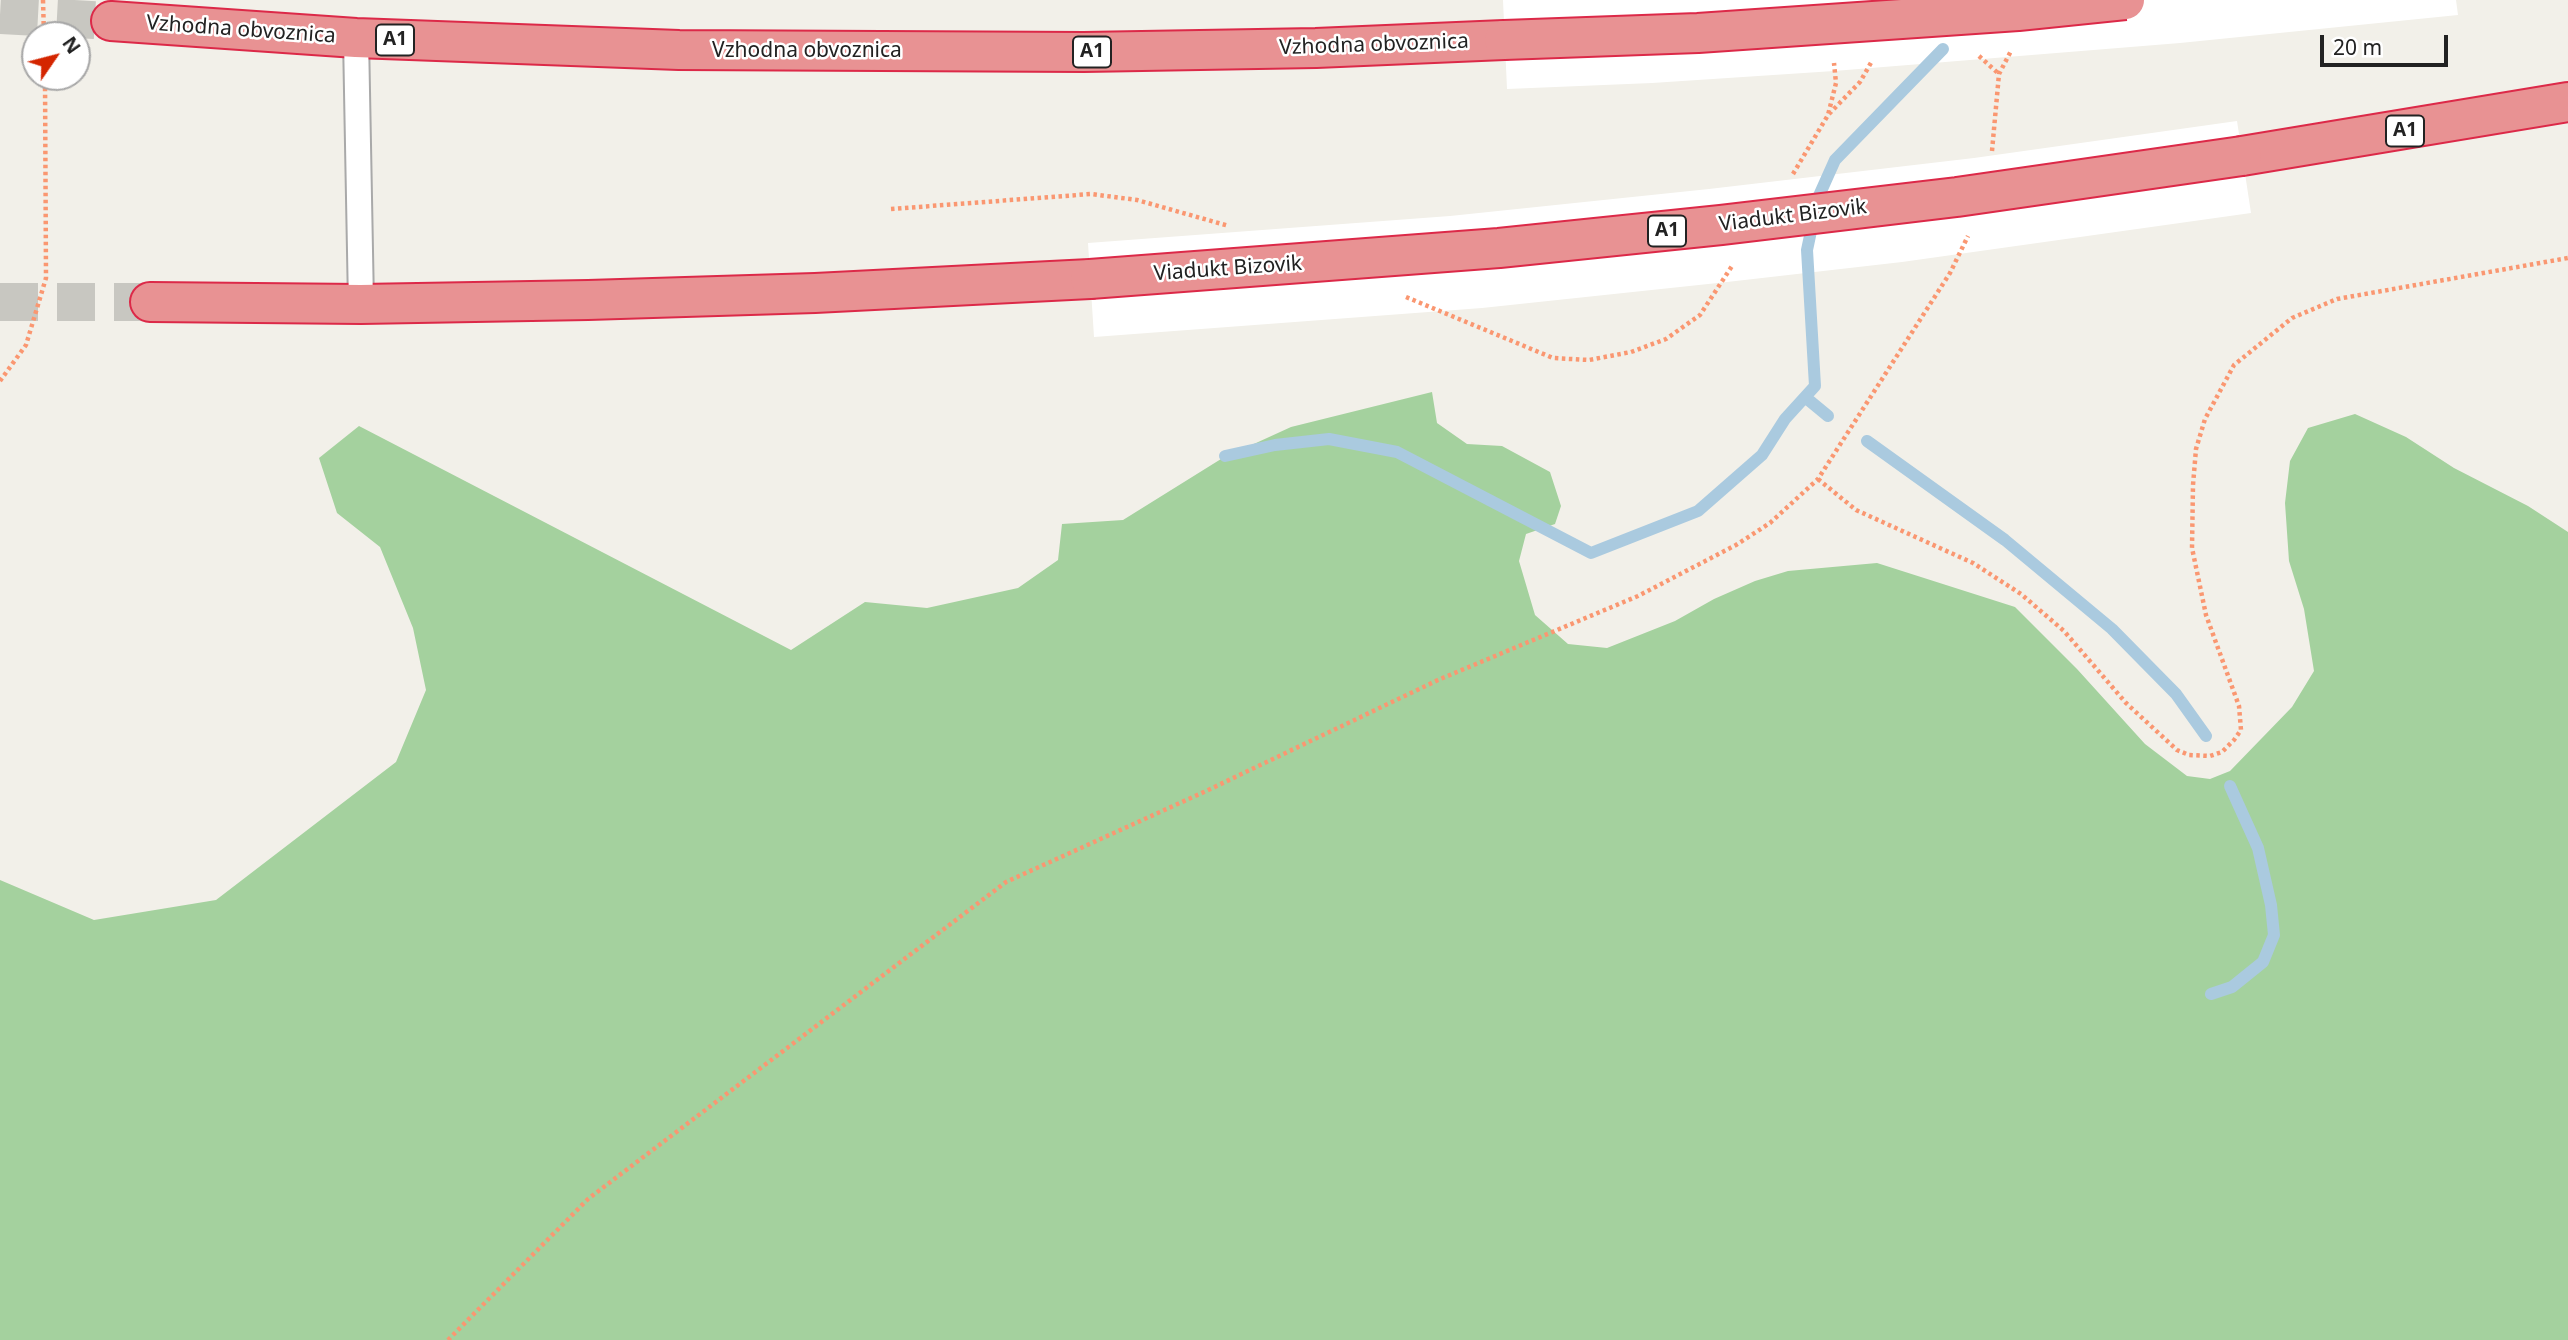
<!DOCTYPE html>
<style>
body{margin:0}
#map{position:relative;width:2568px;height:1340px;overflow:hidden;background:#f2f0e9;font-family:"Noto Sans",sans-serif}
canvas{display:block}
.north{position:absolute;left:21px;top:21px;width:70px;height:70px;box-sizing:border-box;background:#fff;border:2px solid #a7a7a7;border-radius:50%;rotate:55deg;font-size:19px;font-weight:700;line-height:28px;text-align:center;color:#222}
.north::after{content:'';display:block;margin:auto;width:24px;height:32px;background:#d42500;clip-path:polygon(50% 0,100% 100%,50% 72%,0 100%)}
.scale{position:absolute;left:2320px;top:35px;width:128px;height:32px;box-sizing:border-box;border:4px solid #222;border-top:0;padding-left:9px;font-size:21px;line-height:24px;white-space:nowrap;color:#222;-webkit-text-stroke:5px #fff;paint-order:stroke}
</style>
<div id="map">
<canvas width="2568" height="1340"></canvas>
<div class="north">N</div>
<div class="scale">20 m</div>
</div>
<script>
const context = document.querySelector('canvas').getContext('2d');
context.lineJoin = 'round';
function fill(path, color) { context.fillStyle = color; context.fill(path, 'evenodd'); }
const poly = rows => new Path2D(rows.map(r => 'M' + r).join(''));
function strokePath(path, color, width, dash) { context.strokeStyle = color; context.lineWidth = width; context.lineCap = dash ? 'butt' : 'round'; context.setLineDash(dash || []); context.stroke(path); }
function write(font, color, halo, rows, align = 'center') {
  context.font = font + ' "Noto Sans",sans-serif'; context.lineWidth = 5; context.setLineDash([]); context.textBaseline = 'middle'; context.strokeStyle = halo; context.fillStyle = color; for (const [text, x, y, turn = 0] of rows) {
    context.save(); context.translate(x, y); context.rotate((+turn || 0) * Math.PI / 180); context.textAlign = isNaN(turn) ? turn : align; if (halo) context.strokeText(text, 0, 0); context.fillText(text, 0, 0); context.restore();
  }
}
const forest = poly([
 [1432,392,1437,423,1467,444,1502,446,1550,472,1561,506,1555,524,1526,534,1519,561,1535,615,1568,644,1607,648,1675,621,1714,599,1755,581,1788,571,1877,563,2015,607,2077,669,2145,744,2187,776,2210,779,2230,771,2292,707,2314,671,2304,609,2289,561,2285,503,2290,461,2308,428,2355,414,2406,437,2454,468,2528,506,2568,532,2568,1340,0,1340,0,880,94,920,216,900,396,762,426,690,413,628,380,547,337,513,319,458,359,426,791,650,865,602,927,608,1018,588,1058,560,1062,524,1123,520,1221,459,1291,427]
]);
const pier = poly([
 [1503,0,2456,0,2458,15,2180,43,1834,71,1652,83,1507,89],
 [2237,121,2251,213,1902,262,1727,282,1482,308,1094,337,1088,243,1450,216,1709,189,1974,158]
]);
const stream = poly([
 [1805,397,1828,416],
 [1867,441,2005,540,2112,629,2176,694,2206,736],
 [1225,456,1275,445,1329,439,1397,452,1591,553,1698,511,1762,455,1785,419,1815,386,1807,250,1818,198,1835,160,1943,49],
 [2211,994,2232,987,2263,962,2274,935,2271,905,2258,848,2230,786]
]);
const motorwayTunnel = poly([
 [0,15,111,21],
 [0,302,150,302]
]);
const path = poly([
 [43,0,44,35],
 [1979,56,1999,74],
 [1829,114,1860,82,1872,61],
 [1992,151,1999,74,2011,51],
 [1793,174,1828,115,1836,83,1834,63],
 [891,209,1091,194,1137,200,1229,226],
 [1406,297,1553,358,1589,360,1631,352,1666,339,1700,315,1732,266],
 [0,381,26,345,46,278,45,77],
 [1818,479,1856,510,1973,563,2021,594,2064,631,2126,703,2177,750,2189,755,2210,756,2222,752,2234,740,2241,730,2239,706,2206,615,2192,548,2193,485,2196,449,2205,419,2234,365,2292,318,2337,299,2568,258],
 [448,1340,588,1199,1006,882,1204,792,1438,680,1638,596,1736,545,1770,523,1818,479,1950,273,1968,236]
]);
const service = poly([
 [356,38,361,304]
]);
const motorway = poly([
 [111,21,356,38,679,50,1084,52,1316,48,1504,40],
 [2242,156,2568,102],
 [150,302,361,304,588,300,815,293,1090,279]
]);
const motorwayBridge = poly([
 [1504,40,1698,33,2018,11,2125,0],
 [1090,279,1499,248,1721,225,1957,197,2242,156]
]);
const shields = [
 [395,40,38],
 [1092,52,38],
 [2405,131,38],
 [1667,231,38]
];
const shieldNames = [
 ["A1",395,40],
 ["A1",1092,52],
 ["A1",2405,131],
 ["A1",1667,231]
];
const streetNames = [
 ["Vzhodna obvoznica",241,30,4],
 ["Vzhodna obvoznica",1374,45,-2],
 ["Vzhodna obvoznica",807,51],
 ["Viadukt Bizovik",1793,216,-7],
 ["Viadukt Bizovik",1228,269,-4]
];
fill(forest, '#a4d19e');
fill(pier, '#fff');
strokePath(stream, '#aacadf', 12);
strokePath(motorwayTunnel, '#c8c7c1', 38, [38, 19]);
strokePath(service, '#a9a9a9', 28);
strokePath(motorway, '#dc2948', 42);
strokePath(path, '#fa9771', 4.5, [3.5, 3.5]);
strokePath(service, '#fff', 24);
strokePath(motorway, '#e89293', 38);
strokePath(motorwayBridge, '#dc2948', 42, []);
strokePath(motorwayBridge, '#e89293', 38);
for (const [x, y, w] of shields) { const box = new Path2D(); box.roundRect(x - w / 2, y - 15.5, w, 31, 5); context.fillStyle = '#fff'; context.fill(box); strokePath(box, '#222', 2); }
write('bold 19px', '#222', null, shieldNames);
write('21px', '#222', '#fff', streetNames);
</script>
